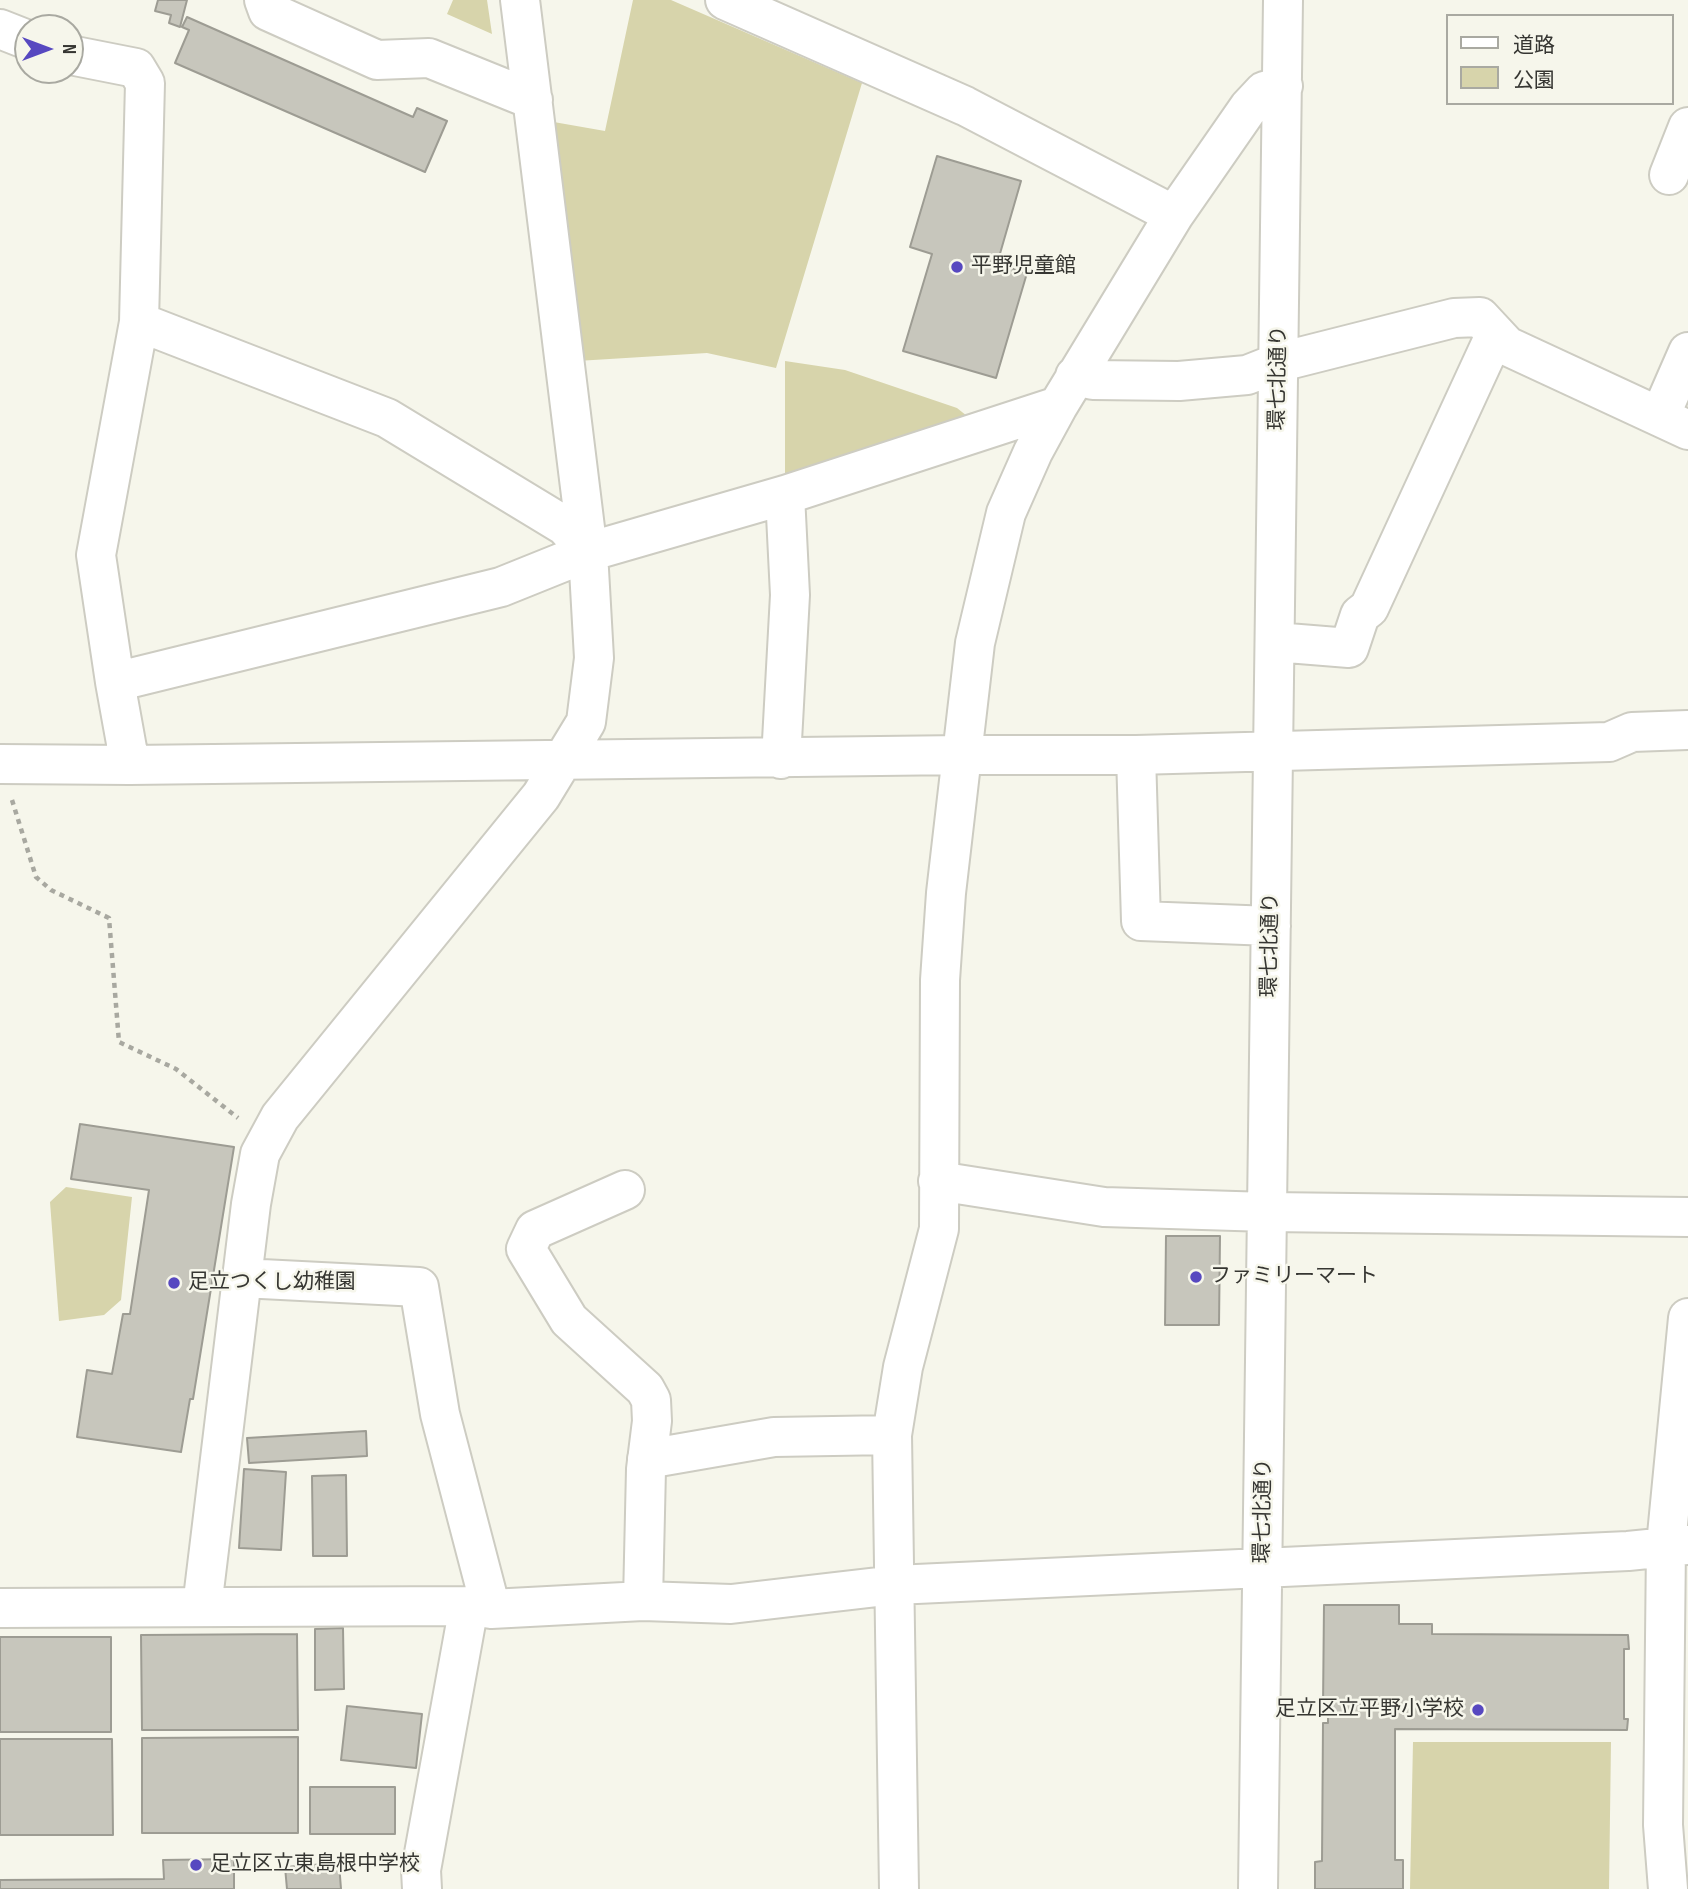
<!DOCTYPE html>
<meta charset="utf-8">
<style>
body{margin:0}
#map{position:relative;width:1688px;height:1889px;overflow:hidden;background:#f6f6eb;font-family:"Sofia Sans Condensed","Noto Sans JP",sans-serif}
canvas{display:block}
.legend{position:absolute;left:1446px;top:14px;width:228px;height:91px;box-sizing:border-box;background:#f6f6eb;border:2px solid #a9a9a1;margin:0;padding:9px 12px;list-style:none;font-size:21px;color:#363632}
.legend li{display:flex;align-items:center;gap:14px;height:35px}
.legend b{width:35px;border:2px solid #a9a9a1}
.north{position:absolute;left:14px;top:14px;width:70px;height:70px;box-sizing:border-box;background:#f6f6eb;border:2px solid #a9a9a1;border-radius:50%;rotate:90deg;font-size:19px;font-weight:700;line-height:28px;text-align:center;color:#363632}
.north::after{content:'';display:block;margin:auto;width:24px;height:32px;background:#5748c0;clip-path:polygon(50% 0,100% 100%,50% 72%,0 100%)}
</style>
<div id="map">
<canvas width="1688" height="1889"></canvas>
<ul class="legend">
<li><b style="height:9px;background:#fff"></b>道路</li>
<li><b style="height:19px;background:#d7d4ab"></b>公園</li>
</ul>
<div class="north">N</div>
</div>
<script>
const context = document.querySelector('canvas').getContext('2d');
context.lineJoin = 'round';
function fill(path, color) { context.fillStyle = color; context.fill(path, 'evenodd'); }
const poly = rows => new Path2D(rows.map(r => 'M' + r).join(''));
function strokePath(path, color, width, dash) { context.strokeStyle = color; context.lineWidth = width; context.lineCap = dash ? 'butt' : 'round'; context.setLineDash(dash || []); context.stroke(path); }
function write(font, color, halo, rows, align = 'center') {
  context.font = font + ' "Sofia Sans Condensed","Noto Sans JP",sans-serif'; context.lineWidth = 5; context.setLineDash([]); context.textBaseline = 'middle'; context.strokeStyle = halo; context.fillStyle = color; for (const [text, x, y, turn = 0] of rows) {
    context.save(); context.translate(x, y); context.rotate((+turn || 0) * Math.PI / 180); context.textAlign = isNaN(turn) ? turn : align; if (halo) context.strokeText(text, 0, 0); context.fillText(text, 0, 0); context.restore();
  }
}
const green = poly([
 [453,0,487,0,492,34,447,14],
 [633,0,671,0,862,83,776,368,707,353,577,361,548,121,605,131],
 [785,361,845,370,957,408,967,416,785,482],
 [66,1187,132,1197,121,1300,104,1315,59,1321,50,1202],
 [1413,1742,1611,1742,1609,1889,1410,1889]
]);
const building = poly([
 [158,0,187,0,180,27,169,23,171,15,155,11,158,0],
 [187,17,413,117,417,108,447,121,425,172,175,63,189,30,182,27,187,17],
 [937,156,1021,181,997,264,1027,273,996,378,903,351,932,254,910,247,937,156],
 [80,1124,234,1147,193,1399,190,1399,181,1452,77,1437,87,1370,112,1374,123,1314,130,1314,149,1190,71,1179,80,1124],
 [1166,1236,1220,1236,1219,1325,1165,1325,1166,1236],
 [366,1431,367,1456,249,1463,247,1438,366,1431],
 [244,1469,286,1472,281,1550,239,1548,244,1469],
 [346,1475,347,1556,313,1556,312,1476,346,1475],
 [1324,1605,1399,1605,1399,1624,1432,1624,1432,1634,1628,1635,1629,1649,1624,1649,1624,1719,1628,1719,1627,1730,1395,1729,1395,1860,1403,1860,1403,1889,1315,1889,1315,1862,1322,1861,1323,1723,1328,1723,1328,1707,1323,1706,1324,1605],
 [343,1628,344,1689,315,1690,315,1629,343,1628],
 [297,1634,298,1730,142,1730,141,1635,297,1634],
 [0,1637,111,1637,111,1732,0,1732,0,1637],
 [347,1706,422,1714,416,1768,341,1760,347,1706],
 [298,1737,298,1833,142,1833,142,1738,298,1737],
 [0,1739,112,1739,113,1835,0,1835,0,1739],
 [310,1787,395,1787,395,1834,310,1834,310,1787],
 [234,1859,234,1889,0,1889,0,1880,164,1879,163,1860,234,1859],
 [339,1863,341,1889,287,1889,285,1867,339,1863]
]);
const path = poly([
 [12,800,36,877,51,890,109,918,119,1042,176,1069,238,1118]
]);
const minor = poly([
 [264,0,268,11,377,60,429,58,533,100],
 [725,0,965,106,1174,215],
 [0,29,28,40],
 [70,55,136,68,145,83,139,322,387,418,565,526,588,552],
 [1669,175,1688,127],
 [1075,376,1093,380,1179,381,1247,375,1280,362,1454,318,1480,317,1507,346,1688,430],
 [1660,416,1688,352],
 [1275,642,1349,648,1360,615,1369,608,1495,335],
 [115,682,96,555,139,322],
 [1136,755,1141,921,1271,926],
 [781,759,790,595,785,495],
 [0,764,130,765,963,755,1136,755,1609,742,1632,732,1688,730],
 [130,765,115,682,501,587,588,552,785,495,1058,406],
 [938,1181,1104,1207,1268,1212,1688,1217],
 [625,1190,535,1230,526,1249,569,1320,645,1389,651,1400,652,1421,646,1469,643,1601],
 [242,1278,419,1287,440,1414,491,1609],
 [647,1459,774,1437,892,1435],
 [202,1607,251,1204,260,1154,280,1117,541,796,586,722,594,658,588,552,520,0],
 [0,1608,469,1606,491,1609,643,1601,731,1604,895,1585,1628,1551,1688,1545],
 [422,1889,421,1870,469,1606],
 [899,1889,892,1435,903,1367,939,1229,940,980,946,893,975,643,1006,513,1033,452,1058,406,1174,215,1249,107,1264,91,1283,86],
 [1258,1889,1283,0],
 [1668,1889,1663,1825,1666,1545,1688,1318]
]);
const markers = [
 [957,267,7,"#5748c0"],
 [1196,1277,7,"#5748c0"],
 [174,1283,7,"#5748c0"],
 [1478,1710,7,"#5748c0"],
 [196,1865,7,"#5748c0"]
];
const poiNames = [
 ["平野児童館",971,267],
 ["ファミリーマート",1210,1277],
 ["足立つくし幼稚園",188,1283],
 ["足立区立平野小学校",1464,1710,"right"],
 ["足立区立東島根中学校",210,1865]
];
const streetNames = [
 ["環七北通り",1279,378,-89],
 ["環七北通り",1271,945,-89],
 ["環七北通り",1264,1511,-89]
];
fill(green, '#d7d4ab');
fill(building, '#c7c6bc');
strokePath(building, '#9d9c93', 2);
strokePath(minor, '#cdccc2', 42);
strokePath(path, '#a8a8a0', 4.5, [5, 5]);
strokePath(minor, '#fff', 38);
for (const [x, y, r, color] of markers) { const dot = new Path2D(); dot.arc(x, y, r, 0, 2 * Math.PI); context.fillStyle = color; context.fill(dot); strokePath(dot, '#f6f6eb', 2.5); }
write('21px', '#363632', '#f6f6eb', poiNames, 'left');
write('21px', '#363632', '#f6f6eb', streetNames);
</script>
